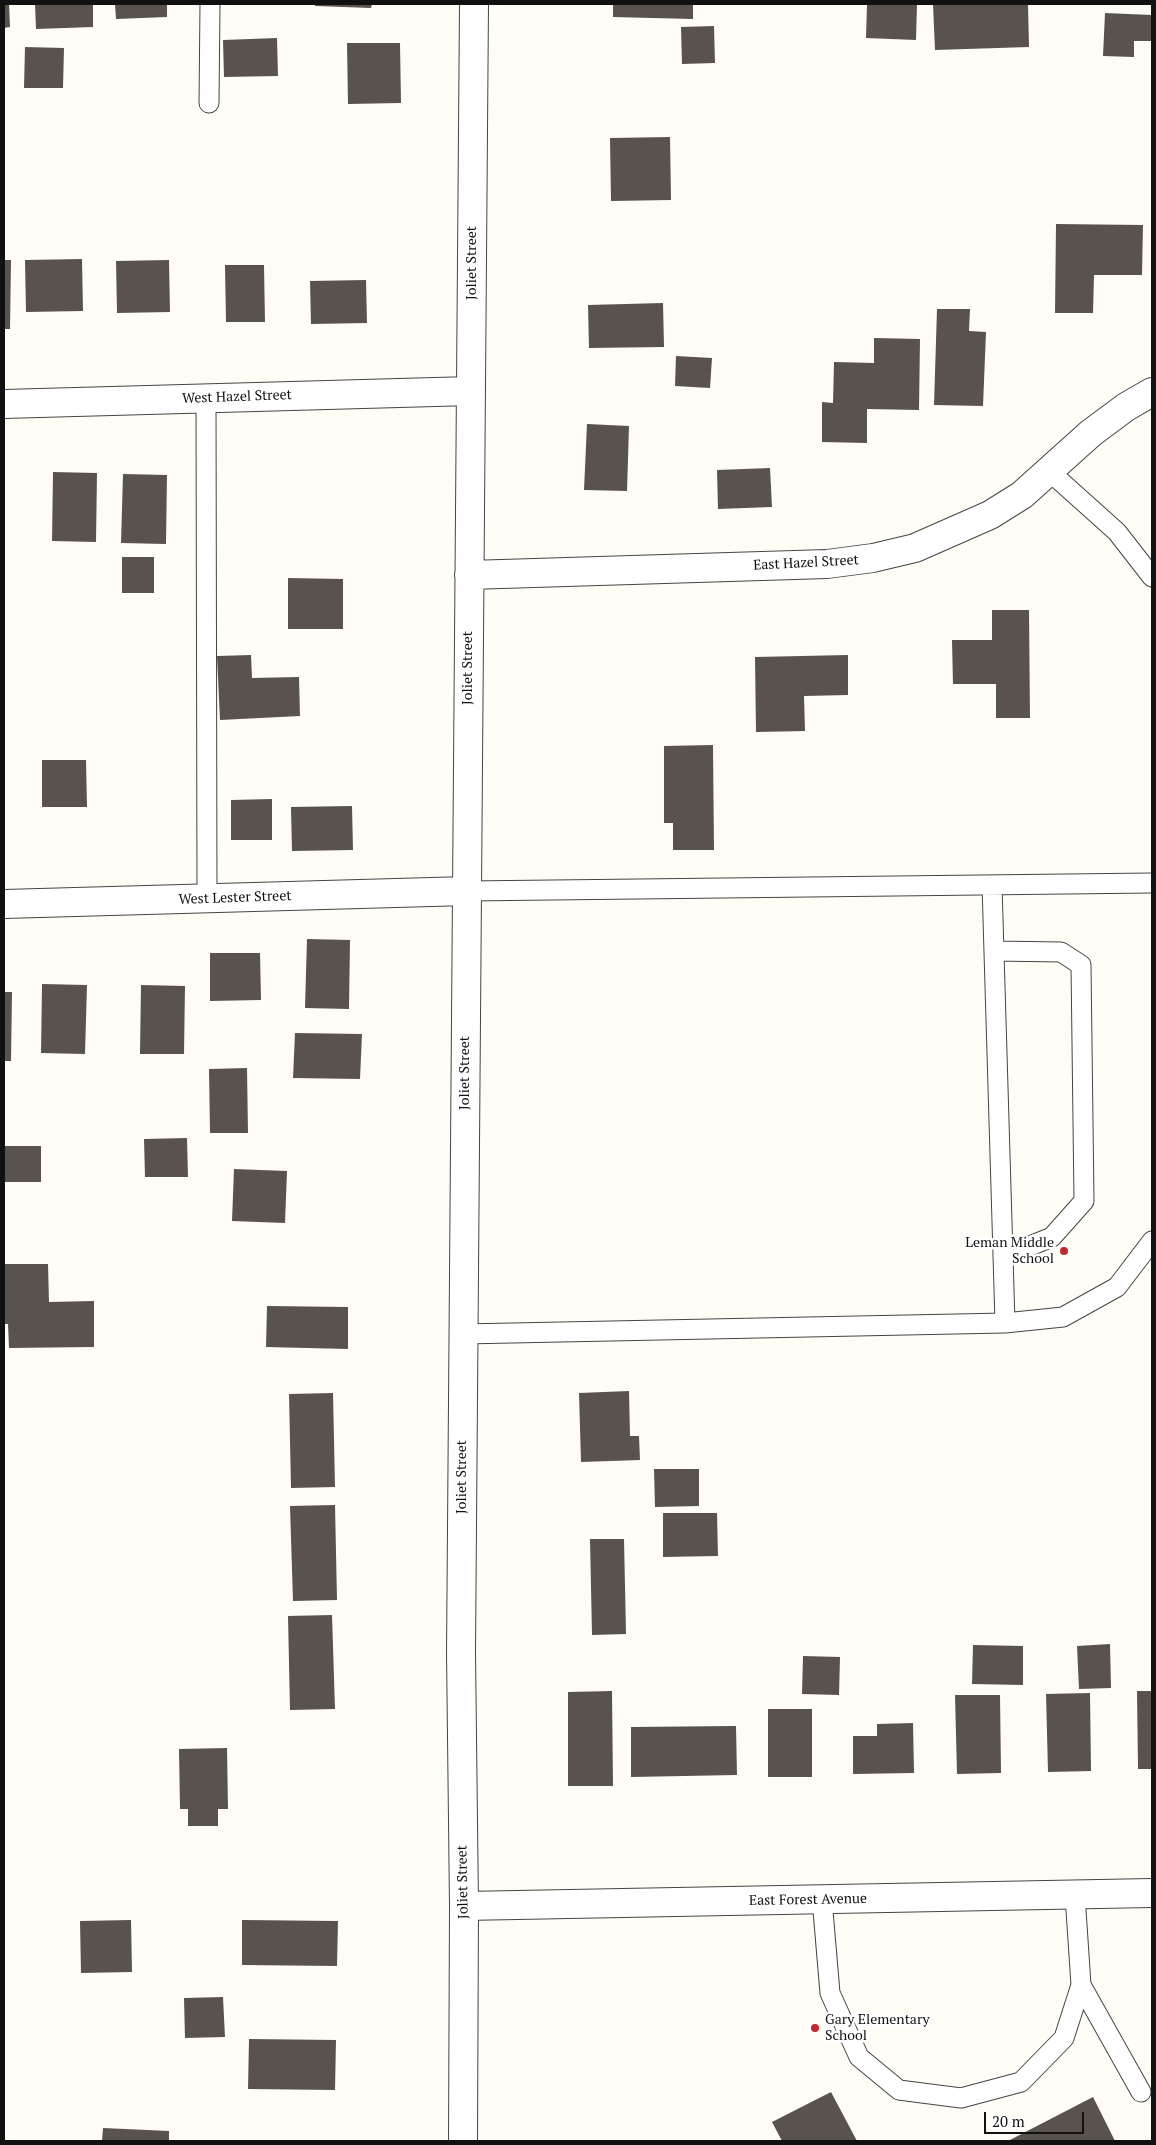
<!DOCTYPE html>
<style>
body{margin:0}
#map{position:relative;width:1156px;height:2145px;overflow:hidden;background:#fffdf5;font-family:"PT Serif",serif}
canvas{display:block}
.frame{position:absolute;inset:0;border:5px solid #111;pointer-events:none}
.scale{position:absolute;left:984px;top:2112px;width:100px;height:22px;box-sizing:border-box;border:2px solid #111;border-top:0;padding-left:6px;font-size:15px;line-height:18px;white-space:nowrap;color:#111;-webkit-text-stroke:4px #fff;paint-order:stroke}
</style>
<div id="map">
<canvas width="1156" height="2145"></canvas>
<div class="frame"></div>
<div class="scale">20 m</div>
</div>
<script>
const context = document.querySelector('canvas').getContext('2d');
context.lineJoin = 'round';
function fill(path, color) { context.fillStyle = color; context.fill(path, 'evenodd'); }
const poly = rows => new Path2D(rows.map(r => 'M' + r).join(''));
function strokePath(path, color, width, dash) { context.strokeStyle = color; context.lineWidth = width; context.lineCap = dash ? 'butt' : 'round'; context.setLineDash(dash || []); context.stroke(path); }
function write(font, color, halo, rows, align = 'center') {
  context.font = font + ' "PT Serif",serif'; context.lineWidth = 5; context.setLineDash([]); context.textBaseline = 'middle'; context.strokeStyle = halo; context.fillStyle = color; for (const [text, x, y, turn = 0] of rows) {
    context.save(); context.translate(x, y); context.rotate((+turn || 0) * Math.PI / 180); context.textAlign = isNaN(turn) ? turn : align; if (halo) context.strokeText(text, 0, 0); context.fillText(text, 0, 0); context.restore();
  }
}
const building = poly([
 [4,4,9,4,10,27,4,28],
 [35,4,93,4,93,27,36,29],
 [115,4,167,4,167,17,116,19],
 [315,4,372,4,371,8,315,6],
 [613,4,693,4,693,19,613,17],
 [867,4,917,4,916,40,866,38],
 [933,4,1028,4,1029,47,935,50],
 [1105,13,1152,15,1152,41,1134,41,1134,57,1103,56],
 [714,26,715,63,682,64,681,27],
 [277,38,278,76,224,77,223,40],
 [347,43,400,43,401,103,348,104],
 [25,47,64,48,63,88,24,88],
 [670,137,671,200,611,201,610,138],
 [1056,224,1143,225,1142,275,1094,275,1093,313,1055,313],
 [82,259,83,311,26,312,25,260],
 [4,260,11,260,10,329,4,329],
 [169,260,170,312,117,313,116,261],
 [225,265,264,265,265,322,226,322],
 [366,280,367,323,311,324,310,281],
 [663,303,664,347,589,348,588,305],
 [937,309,970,309,969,331,986,332,983,406,934,405],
 [874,338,920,339,919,410,867,409,867,443,822,442,822,402,833,403,834,362,874,363],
 [676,356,712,358,710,388,675,386],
 [587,424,629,426,627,491,584,490],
 [770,468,772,507,718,509,717,470],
 [53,472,97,473,96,542,52,541],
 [123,474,167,475,166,544,121,543],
 [122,557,154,557,154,593,122,593],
 [288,578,343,579,343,629,288,629],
 [992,610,1029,610,1030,718,996,718,996,684,953,684,952,640,992,640],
 [251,655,252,678,299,677,300,716,220,720,217,656],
 [848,655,848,695,804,696,805,731,756,732,755,657],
 [713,745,714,850,673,850,673,823,664,823,664,746],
 [42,760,86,760,87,807,42,807],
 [272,799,272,840,231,840,231,800],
 [352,806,353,850,292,851,291,807],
 [307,939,350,940,349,1009,305,1008],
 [210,953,260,953,261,1000,210,1001],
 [42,984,87,985,85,1054,41,1053],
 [141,985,185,986,184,1054,140,1054],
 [4,992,12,992,11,1061,4,1061],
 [295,1033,362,1034,360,1079,293,1078],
 [247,1068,248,1133,210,1133,209,1069],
 [187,1138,188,1177,145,1177,144,1139],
 [4,1146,41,1146,41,1182,4,1182],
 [234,1169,287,1171,285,1223,232,1221],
 [4,1264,48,1264,49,1302,94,1301,94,1347,9,1348,8,1324,4,1324],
 [267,1306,348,1307,348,1349,266,1347],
 [629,1391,630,1436,639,1436,640,1460,581,1462,579,1393],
 [333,1393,335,1487,291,1488,289,1394],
 [654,1469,699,1469,699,1506,655,1507],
 [335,1505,337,1600,293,1601,290,1506],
 [663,1513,717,1513,718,1556,663,1557],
 [590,1539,624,1539,626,1634,592,1635],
 [332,1615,335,1709,290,1710,288,1616],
 [1110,1644,1111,1688,1079,1689,1077,1646],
 [973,1645,1023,1646,1023,1685,972,1684],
 [803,1656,840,1657,839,1695,802,1694],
 [612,1691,613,1786,568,1786,568,1692],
 [1137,1691,1152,1691,1152,1769,1138,1769],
 [1090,1693,1091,1771,1048,1772,1046,1694],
 [955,1695,1000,1695,1001,1773,957,1774],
 [768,1709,812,1709,812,1777,768,1777],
 [913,1723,914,1773,853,1774,853,1736,877,1736,877,1724],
 [736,1726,737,1775,631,1777,631,1727],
 [227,1748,228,1809,218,1809,218,1826,188,1826,188,1809,180,1809,179,1749],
 [131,1920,132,1972,81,1973,80,1921],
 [242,1920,338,1921,337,1966,242,1965],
 [223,1997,225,2037,185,2038,184,1998],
 [249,2039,336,2040,335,2090,248,2089],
 [831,2092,857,2141,782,2141,772,2122],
 [1093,2097,1115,2141,1008,2141],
 [103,2128,169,2131,169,2141,102,2141]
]);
const service = poly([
 [209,103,210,4],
 [206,398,207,898],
 [1049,471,1117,532,1152,577],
 [992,885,1005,1323],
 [467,891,1152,883],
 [994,951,1061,952,1081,965,1084,1201,1052,1237,1003,1257],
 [463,1334,1005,1323,1063,1317,1117,1287,1152,1241],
 [822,1899,830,1993,859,2057,899,2090,961,2098,1021,2082,1064,2038,1081,1985,1075,1895],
 [1081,1985,1141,2092]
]);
const minor = poly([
 [4,404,471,391],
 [469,575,827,564,873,558,915,548,990,515,1022,495,1091,433,1126,407,1152,392],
 [4,904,467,891],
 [464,1906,1152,1893],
 [463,2141,464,1906,461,1652,474,4]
]);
const markers = [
 [1064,1251,5,"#c4262e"],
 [815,2028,5,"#c4262e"]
];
const streetNames = [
 ["Joliet Street",472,263,-90],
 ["West Hazel Street",237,397,-2],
 ["East Hazel Street",806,563,-3],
 ["Joliet Street",468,668,-90],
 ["West Lester Street",235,898,-2],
 ["Joliet Street",465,1073,-90],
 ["Joliet Street",462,1477,-90],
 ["Joliet Street",463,1882,-91],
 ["East Forest Avenue",808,1900,-1]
];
const poiNames = [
 ["Leman Middle",1054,1243],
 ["School",1054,1259],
 ["Gary Elementary",825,2020,"left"],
 ["School",825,2036,"left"]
];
fill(building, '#5a524d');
strokePath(service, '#444', 21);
strokePath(minor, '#444', 30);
strokePath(service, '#fff', 19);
strokePath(minor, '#fff', 28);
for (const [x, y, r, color] of markers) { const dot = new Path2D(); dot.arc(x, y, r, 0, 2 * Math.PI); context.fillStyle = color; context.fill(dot); strokePath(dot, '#fff', 2); }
write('14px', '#111', '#fff', streetNames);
write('14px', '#111', '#fff', poiNames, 'right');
</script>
